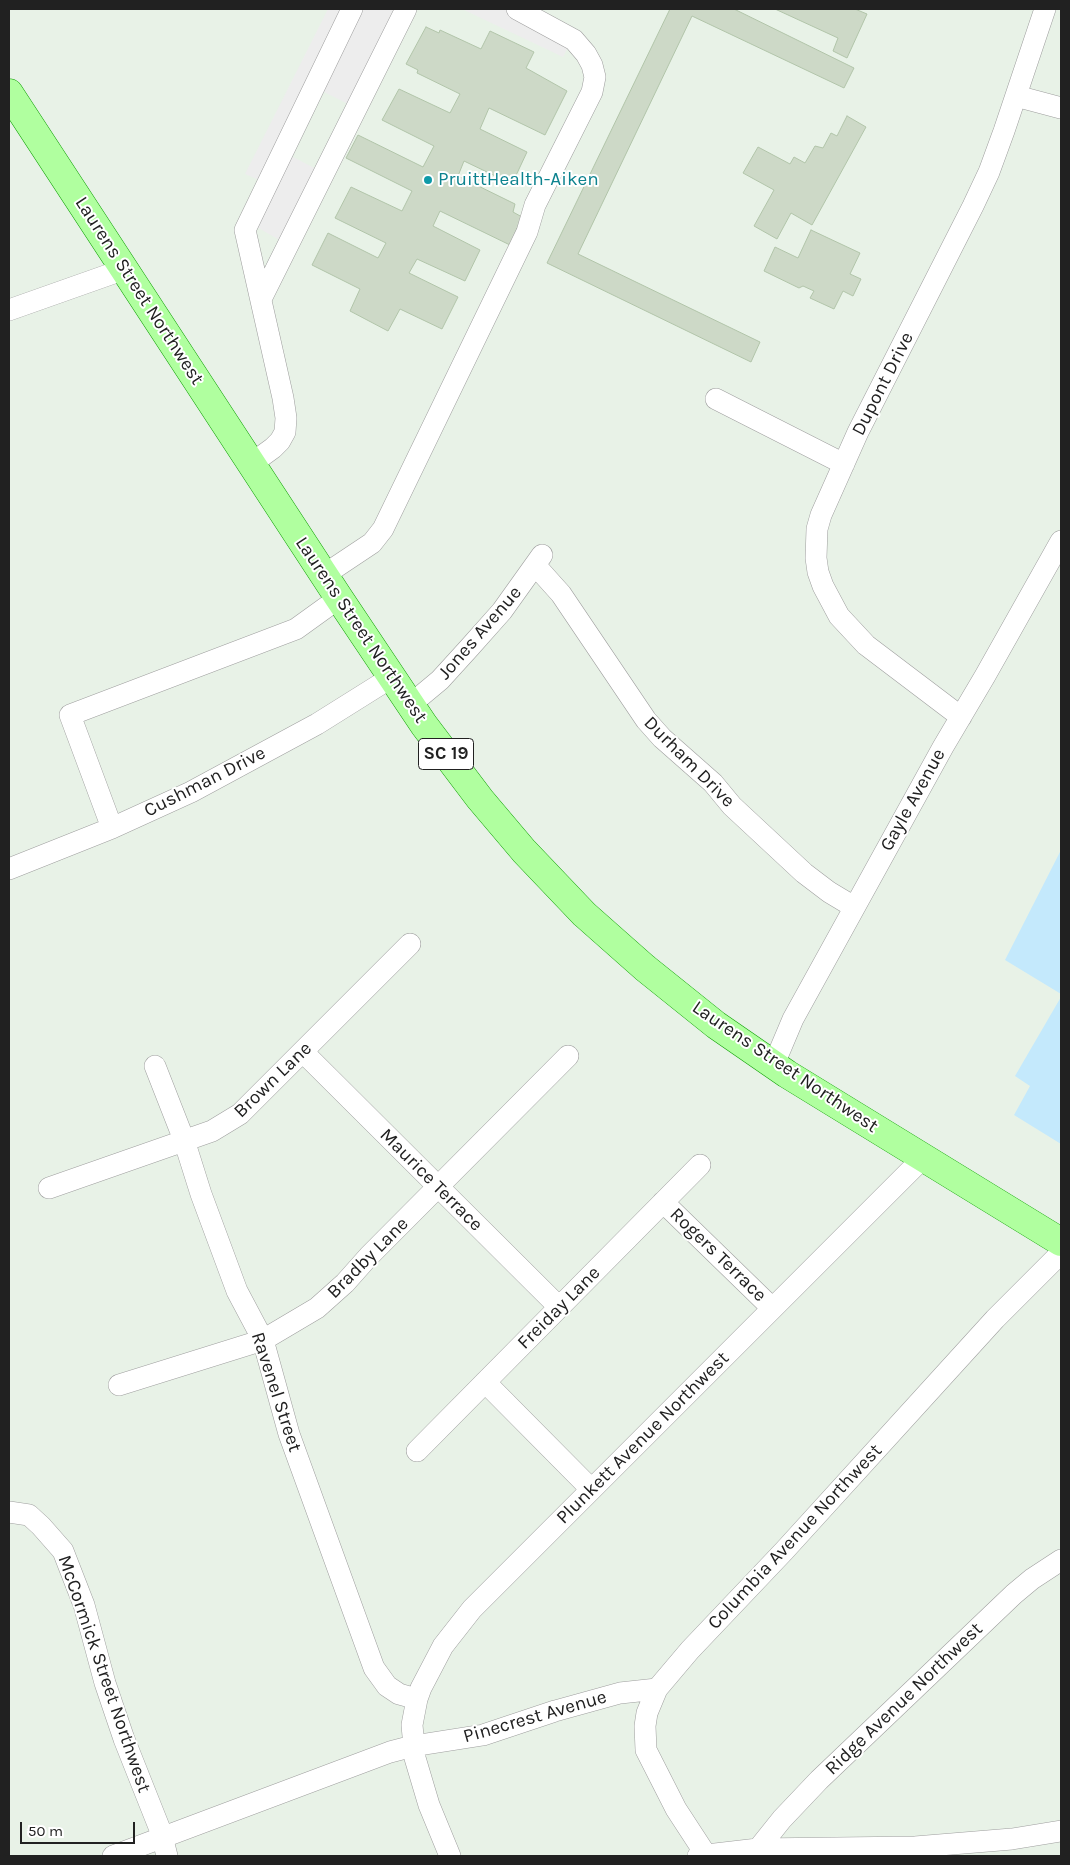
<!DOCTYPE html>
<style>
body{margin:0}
#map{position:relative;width:1070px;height:1865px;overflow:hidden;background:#e8f2e7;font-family:Karla,sans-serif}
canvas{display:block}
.frame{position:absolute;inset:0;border:10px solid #212121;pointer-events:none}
.scale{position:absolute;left:20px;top:1822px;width:115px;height:22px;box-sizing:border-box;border:2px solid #212121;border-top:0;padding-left:6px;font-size:15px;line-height:18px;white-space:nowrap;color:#212121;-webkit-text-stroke:4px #fff;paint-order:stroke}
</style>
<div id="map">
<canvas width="1070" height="1865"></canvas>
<div class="frame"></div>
<div class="scale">50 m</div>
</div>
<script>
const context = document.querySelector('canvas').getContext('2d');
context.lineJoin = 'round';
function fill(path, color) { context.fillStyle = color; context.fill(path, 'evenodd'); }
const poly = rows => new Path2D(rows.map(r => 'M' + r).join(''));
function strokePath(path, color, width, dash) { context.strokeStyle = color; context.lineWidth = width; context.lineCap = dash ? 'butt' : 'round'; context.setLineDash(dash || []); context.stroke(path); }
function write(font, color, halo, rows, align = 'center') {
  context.font = font + ' Karla,sans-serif'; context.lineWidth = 4; context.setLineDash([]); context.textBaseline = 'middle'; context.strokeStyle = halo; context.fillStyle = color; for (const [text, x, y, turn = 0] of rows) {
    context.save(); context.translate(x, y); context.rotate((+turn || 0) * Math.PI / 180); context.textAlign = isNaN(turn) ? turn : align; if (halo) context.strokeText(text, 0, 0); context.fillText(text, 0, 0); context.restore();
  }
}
const park = poly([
 [1061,850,1061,994,1005,960],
 [1061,997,1061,1144,1014,1115,1030,1086,1015,1076]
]);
const parking = poly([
 [328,9,413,9,362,111,320,90,289,155,332,177,297,250,241,218,259,180,245,174],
 [462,9,533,9,576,31,563,57]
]);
const building = poly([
 [670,9,734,9,854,68,844,88,692,16,578,254,760,342,751,362,547,263,670,9],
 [775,9,855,9,867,14,847,58,833,51,838,38,775,9],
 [426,27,439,33,440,30,481,49,490,31,534,52,526,68,567,91,545,135,489,108,480,129,527,152,512,184,464,161,458,176,515,204,513,212,522,217,510,245,440,211,433,226,480,250,465,281,417,259,409,273,458,297,442,329,400,309,388,331,350,311,360,289,312,265,328,233,378,258,386,243,335,218,351,187,402,211,412,191,346,158,358,135,423,167,434,146,382,120,399,89,450,113,460,94,417,73,418,70,406,64,426,27],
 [847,116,866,127,812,225,791,213,777,239,754,226,774,190,743,173,758,147,790,164,794,157,805,163,815,146,823,148,831,133,837,136,847,116],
 [811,230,860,253,850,274,861,279,853,296,843,291,834,309,810,298,814,291,803,286,799,288,764,271,775,247,798,258,811,230]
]);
const minor = poly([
 [1016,96,1061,108],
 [261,299,406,9],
 [9,310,125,269],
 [716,399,844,464],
 [251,464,273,448,280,441,285,432,286,418,283,398,245,230,352,9],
 [535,565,561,594,646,720,662,738,713,783,732,806,804,873,829,892,854,907],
 [324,575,372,543,383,529,527,232,535,205,592,92,595,77,592,65,586,54,574,40,517,9],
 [410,705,440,680,470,647,502,611,542,555],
 [961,717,866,645,839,616,823,586,818,572,816,558,817,529,821,515,858,432,973,206,989,172,1004,131,1045,9],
 [112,828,70,715,296,629,339,598],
 [9,869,112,828,191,792,317,724,392,677],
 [303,1052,559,1307],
 [774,1064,793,1019,943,747,985,676,1061,541],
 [155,1066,184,1140,201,1194,237,1291,263,1340,289,1434,374,1668,387,1686,399,1694,417,1699],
 [49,1188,212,1131,240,1114,410,944],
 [663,1202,772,1308],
 [485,1382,591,1489],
 [119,1385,263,1340,317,1308,345,1283,369,1256,568,1056],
 [417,1451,700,1165],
 [9,1512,29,1515,41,1526,63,1551,84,1605,105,1683,124,1739,161,1832,167,1856],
 [758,1849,782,1819,819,1780,1014,1594,1032,1579,1061,1560],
 [706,1855,676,1809,646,1750,645,1726,647,1713,657,1689,690,1650,784,1551,995,1319,1061,1253],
 [113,1856,390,1752,413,1746,483,1735,555,1711,620,1693,657,1689],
 [450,1856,429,1805,415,1758,412,1725,417,1699,421,1688,443,1646,472,1609,923,1158],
 [698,1856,758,1849,915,1847,1012,1839,1061,1831]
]);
const major = poly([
 [9,93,339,598,424,725,480,799,524,851,584,914,645,968,716,1025,787,1074,1061,1242]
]);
const markers = [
 [428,180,5,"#0f9aa8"]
];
const shields = [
 [446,754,55]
];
const shieldNames = [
 ["SC 19",446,754]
];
const cultureNames = [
 ["PruittHealth-Aiken",438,180]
];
const streetNames = [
 ["Laurens Street Northwest",139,291,57],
 ["Dupont Drive",883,384,-63],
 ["Laurens Street Northwest",361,630,56],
 ["Jones Avenue",480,633,-49],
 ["Durham Drive",689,762,45],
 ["Cushman Drive",205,782,-27],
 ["Gayle Avenue",913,800,-61],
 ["Laurens Street Northwest",785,1067,34],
 ["Brown Lane",273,1080,-44],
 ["Maurice Terrace",431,1180,45],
 ["Rogers Terrace",718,1255,44],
 ["Bradby Lane",368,1258,-45],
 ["Freiday Lane",559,1308,-45],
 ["Ravenel Street",276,1392,72],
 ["Plunkett Avenue Northwest",643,1438,-45],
 ["Columbia Avenue Northwest",795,1537,-47],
 ["McCormick Street Northwest",104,1674,71],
 ["Ridge Avenue Northwest",904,1699,-44],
 ["Pinecrest Avenue",535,1717,-16]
];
fill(park, '#c4e9fc');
fill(parking, '#ededed');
fill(building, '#cdd9c7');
strokePath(building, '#b1c4a9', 1);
strokePath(minor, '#9e9e9e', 22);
strokePath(major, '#0c9e00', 29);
strokePath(minor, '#fff', 21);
strokePath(major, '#b0ff9f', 28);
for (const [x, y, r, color] of markers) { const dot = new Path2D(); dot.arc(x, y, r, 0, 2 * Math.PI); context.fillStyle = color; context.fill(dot); strokePath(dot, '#fff', 2); }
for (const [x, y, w] of shields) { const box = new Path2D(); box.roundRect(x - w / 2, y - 15.5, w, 31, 4); context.fillStyle = '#fff'; context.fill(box); strokePath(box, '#212121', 1); }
write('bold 18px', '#212121', null, shieldNames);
write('19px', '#0d838f', '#fff', cultureNames, 'left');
write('19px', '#212121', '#fff', streetNames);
</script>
